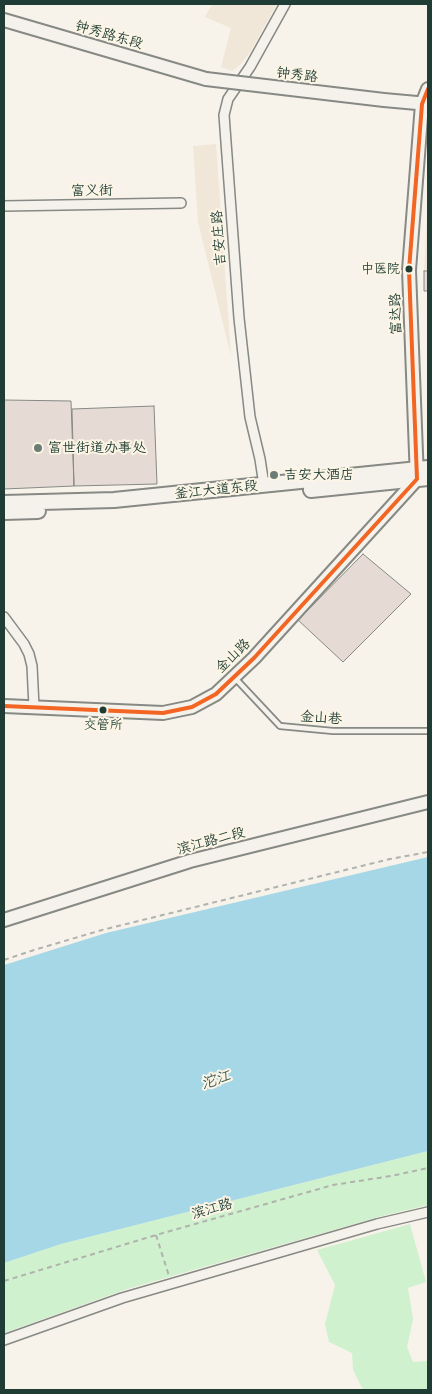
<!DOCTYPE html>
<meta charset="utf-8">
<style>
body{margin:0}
#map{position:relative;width:432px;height:1394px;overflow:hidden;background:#f7f3ea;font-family:Delius,sans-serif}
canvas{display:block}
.frame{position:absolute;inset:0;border:5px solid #1f3d34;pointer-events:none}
</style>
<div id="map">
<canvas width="432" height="1394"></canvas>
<div class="frame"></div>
</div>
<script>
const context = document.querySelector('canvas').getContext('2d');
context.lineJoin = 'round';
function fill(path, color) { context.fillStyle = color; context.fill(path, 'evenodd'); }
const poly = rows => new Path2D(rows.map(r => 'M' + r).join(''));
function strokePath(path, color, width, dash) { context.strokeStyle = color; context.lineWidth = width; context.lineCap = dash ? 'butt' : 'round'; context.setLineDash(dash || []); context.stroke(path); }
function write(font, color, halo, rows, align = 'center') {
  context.font = font + ' Delius,"LXGW WenKai TC",sans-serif'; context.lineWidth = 4; context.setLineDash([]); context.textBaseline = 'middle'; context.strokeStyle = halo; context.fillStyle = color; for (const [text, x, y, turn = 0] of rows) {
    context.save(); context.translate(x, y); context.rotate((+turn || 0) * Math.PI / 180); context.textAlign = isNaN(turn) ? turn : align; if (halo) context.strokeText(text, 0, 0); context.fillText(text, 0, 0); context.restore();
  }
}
const built = poly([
 [212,4,277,4,251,51,241,64,232,71,221,67,231,28,205,17],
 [216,144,231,356,198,222,193,146],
 [428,196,428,271,424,271]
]);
const green = poly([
 [428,1151,428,1205,382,1216,127,1289,4,1333,4,1263,61,1244],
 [410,1224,426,1282,408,1288,413,1319,407,1347,413,1362,428,1361,428,1390,363,1390,353,1370,352,1353,329,1342,325,1324,335,1285,317,1250]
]);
const water = poly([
 [428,857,428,1151,61,1244,4,1263,4,965,106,933]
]);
const building = poly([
 [424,271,428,271,428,291,424,291,424,271],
 [4,400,71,401,74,486,4,489,4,400],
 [154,406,157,484,74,486,72,409,154,406],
 [363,554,411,594,343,662,298,620,363,554]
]);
const path = poly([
 [4,960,34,950,102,930,390,859,428,852],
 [156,1235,169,1276],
 [4,1281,156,1235,333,1185,391,1176,428,1168]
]);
const lane = poly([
 [235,678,280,726,333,731,428,731]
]);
const street = poly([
 [4,206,181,203],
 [264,485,260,459,250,417,239,318,224,115,228,99,250,67,285,4],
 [4,617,24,644,29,654,32,666,34,707],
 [4,1340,122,1298,377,1224,428,1212]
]);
const secondary = poly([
 [4,20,206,79],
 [384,100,428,104],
 [4,706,163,713,192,707,216,694,254,658,417,479,409,270,422,104,428,89],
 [4,920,190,861,428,802]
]);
const primary = poly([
 [311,490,428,478],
 [4,503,114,500,428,468],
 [4,512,38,511]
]);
const secondaryBridge = poly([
 [206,79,384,100]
]);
const bus1 = poly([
 [4,706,163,713,192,707,216,694,254,658,417,479,409,270,422,104,428,89]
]);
const markers = [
 [409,269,4.5,"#1f3d34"],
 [38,448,5,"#6b7d74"],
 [274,475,5,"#6b7d74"],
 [103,710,4.5,"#1f3d34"]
];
const busNames = [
 ["中医院",400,269],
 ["交管所",103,725,"center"]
];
const streetNames = [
 ["钟秀路东段",109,35,16],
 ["钟秀路",297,75,7],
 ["富义街",92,191,-1],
 ["吉安庄路",219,238,-94],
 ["富达路",396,314,-92],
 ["釜江大道东段",216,490,-6],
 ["金山路",233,656,-44],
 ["金山巷",321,718,4],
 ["滨江路二段",211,841,-15],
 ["滨江路",212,1209,-16]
];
const poiNames = [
 ["富世街道办事处",48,448],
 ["吉安大酒店",284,475]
];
const waterNames = [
 ["沱江",216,1080,-18]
];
fill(built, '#f0e7d9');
fill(green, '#cff1ce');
fill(water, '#a6d7e6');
fill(building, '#e5dbd4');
strokePath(building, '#868984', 1);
strokePath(lane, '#868984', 8);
strokePath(street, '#868984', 12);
strokePath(secondary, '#868984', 16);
strokePath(primary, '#868984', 18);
strokePath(path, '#b0b2ad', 2, [5, 4]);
strokePath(lane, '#f5f2ec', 4.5);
strokePath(street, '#f5f2ec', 9);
strokePath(secondary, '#f5f2ec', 12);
strokePath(primary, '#f5f2ec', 14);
strokePath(secondaryBridge, '#868984', 16, []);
strokePath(secondaryBridge, '#f5f2ec', 12);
strokePath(bus1, '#f26522', 4);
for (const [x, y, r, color] of markers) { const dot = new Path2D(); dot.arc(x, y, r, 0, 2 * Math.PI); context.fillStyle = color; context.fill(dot); strokePath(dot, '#fcf5e5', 2); }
write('13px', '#1f3d34', '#fcf5e5', busNames, 'right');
write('14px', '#1f3d34', '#fcf5e5', streetNames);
write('14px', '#1f3d34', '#fcf5e5', poiNames, 'left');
write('italic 15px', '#335957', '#fcf5e5', waterNames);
</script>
